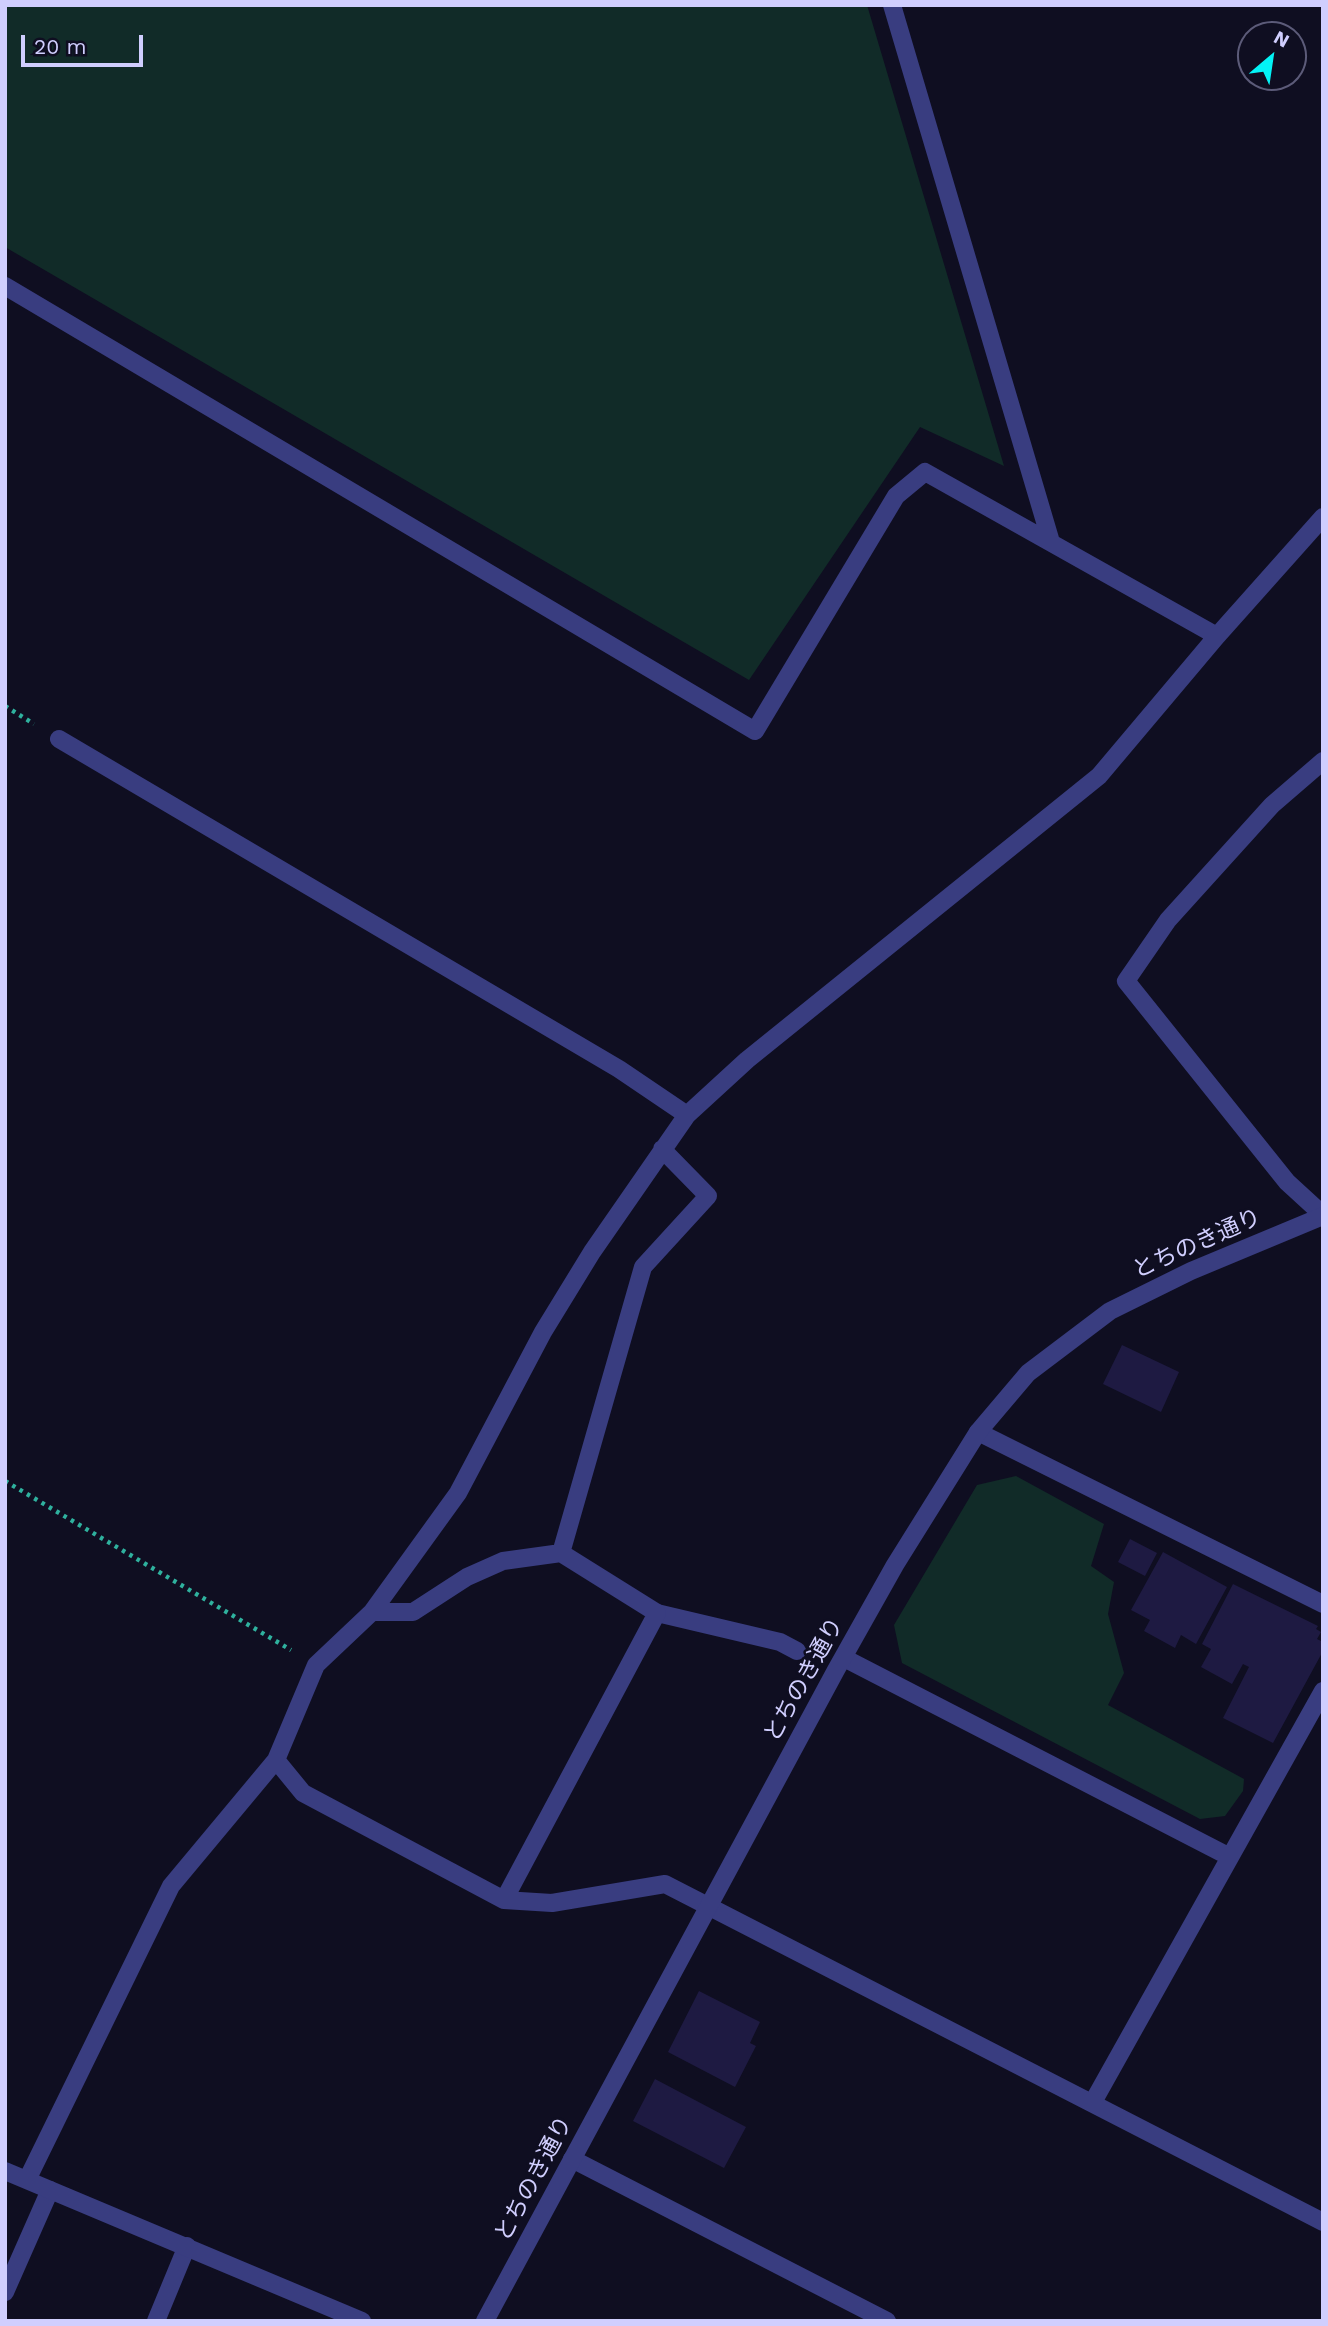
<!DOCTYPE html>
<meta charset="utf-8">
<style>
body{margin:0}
#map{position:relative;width:1328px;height:2326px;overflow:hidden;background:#0f0e21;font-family:"Work Sans",sans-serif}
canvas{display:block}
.frame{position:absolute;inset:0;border:7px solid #d0cefe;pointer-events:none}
.north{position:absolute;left:1237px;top:21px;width:70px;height:70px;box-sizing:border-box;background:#0f0e21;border:2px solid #5c5b79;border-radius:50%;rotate:29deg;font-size:19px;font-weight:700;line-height:28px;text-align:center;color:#d0cefe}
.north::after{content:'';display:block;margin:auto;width:24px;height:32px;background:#03f3f6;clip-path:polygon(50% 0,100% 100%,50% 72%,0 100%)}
.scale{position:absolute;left:21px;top:35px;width:122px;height:32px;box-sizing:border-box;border:4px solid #d0cefe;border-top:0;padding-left:9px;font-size:21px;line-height:24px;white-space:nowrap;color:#d0cefe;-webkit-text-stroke:5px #0f0e21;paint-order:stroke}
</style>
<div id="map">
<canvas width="1328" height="2326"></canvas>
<div class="frame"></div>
<div class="north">N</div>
<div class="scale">20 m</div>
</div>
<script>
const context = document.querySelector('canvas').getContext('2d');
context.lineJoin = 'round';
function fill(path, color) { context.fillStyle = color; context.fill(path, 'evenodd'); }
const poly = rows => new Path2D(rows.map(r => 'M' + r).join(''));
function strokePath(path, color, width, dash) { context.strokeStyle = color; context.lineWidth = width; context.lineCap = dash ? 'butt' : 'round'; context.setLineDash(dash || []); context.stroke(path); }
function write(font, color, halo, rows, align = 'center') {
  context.font = font + ' "Work Sans","Noto Sans JP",sans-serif'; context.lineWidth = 5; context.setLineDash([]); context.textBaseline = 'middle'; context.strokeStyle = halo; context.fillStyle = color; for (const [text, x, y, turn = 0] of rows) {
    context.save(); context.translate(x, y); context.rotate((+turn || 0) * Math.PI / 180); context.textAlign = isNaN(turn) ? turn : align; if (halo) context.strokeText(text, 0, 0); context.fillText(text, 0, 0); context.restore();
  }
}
const green = poly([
 [5,5,867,5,1004,466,920,427,749,680,5,247],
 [1016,1476,1104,1524,1091,1566,1114,1582,1108,1614,1124,1673,1108,1705,1244,1779,1243,1791,1225,1816,1200,1819,902,1663,894,1625,977,1485]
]);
const building = poly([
 [1122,1345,1179,1372,1161,1412,1103,1384],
 [1130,1539,1157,1553,1145,1576,1118,1562],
 [1163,1552,1227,1587,1196,1644,1181,1635,1175,1648,1144,1631,1150,1620,1131,1610],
 [1233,1584,1318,1626,1316,1629,1321,1632,1317,1639,1323,1642,1323,1651,1273,1743,1223,1718,1249,1667,1243,1664,1232,1684,1201,1667,1211,1649,1202,1644],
 [699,1991,760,2022,750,2043,756,2046,735,2087,668,2052],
 [655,2079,746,2127,724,2168,633,2121]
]);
const path = poly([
 [5,706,34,724],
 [5,1481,291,1650]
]);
const service = poly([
 [657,1613,780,1642,797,1651],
 [5,2292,50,2190],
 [156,2321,187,2246]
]);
const minor = poly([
 [892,5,1051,542],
 [5,286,755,731,896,496,925,472,1217,636],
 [59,739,619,1069,687,1115],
 [1323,761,1272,805,1168,920,1126,981,1287,1182,1323,1215],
 [978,1432,1323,1604],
 [372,1612,413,1612,467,1577,503,1561,561,1553],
 [844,1658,1228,1856],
 [276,1760,303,1793,504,1900,552,1903,665,1884,1323,2222],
 [504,1900,657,1613,561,1553,643,1267,708,1196,662,1149],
 [1093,2102,1323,1691],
 [572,2159,887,2321],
 [5,2171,362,2321],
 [27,2180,171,1886,276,1760,316,1665,372,1612,458,1493,543,1332,592,1252,687,1115,747,1060,1099,776,1217,636,1323,517]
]);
const tertiary = poly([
 [485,2321,836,1670,895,1565,978,1432,1028,1373,1110,1311,1191,1271,1323,1216]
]);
const streetNames = [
 ["とちのき通り",1197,1244,-24],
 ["とちのき通り",804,1680,-61],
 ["とちのき通り",534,2179,-62]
];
fill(green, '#112b28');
fill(building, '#1e1a42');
strokePath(path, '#2fb19e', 4.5, [3.5, 5]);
strokePath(service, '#393d80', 18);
strokePath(minor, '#393d80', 18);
strokePath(tertiary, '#393d80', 18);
write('23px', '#d0cefe', '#0f0e21', streetNames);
</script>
